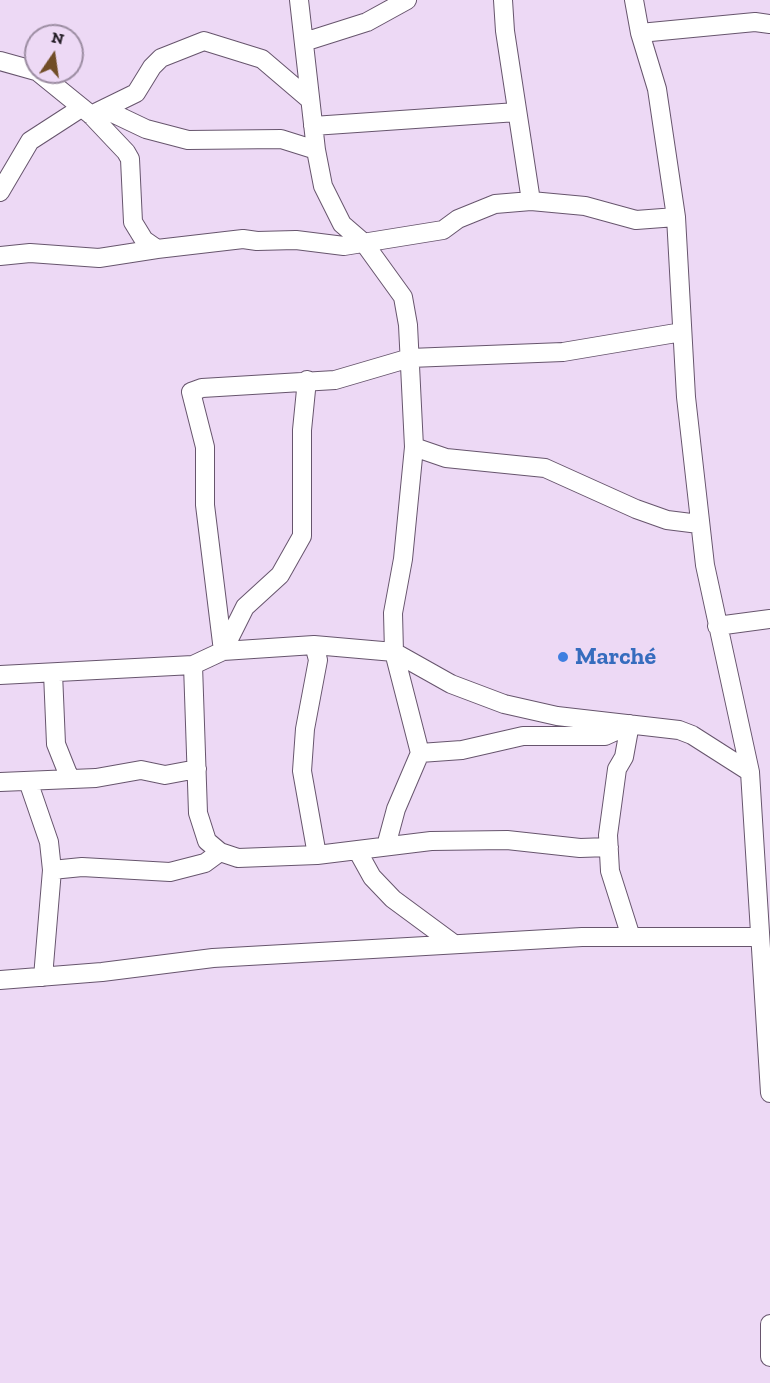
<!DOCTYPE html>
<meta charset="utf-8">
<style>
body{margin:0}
#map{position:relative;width:770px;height:1383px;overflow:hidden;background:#edd9f5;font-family:"Zilla Slab",serif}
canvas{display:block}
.north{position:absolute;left:24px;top:24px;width:60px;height:60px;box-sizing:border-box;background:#edd9f5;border:2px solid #9c8da2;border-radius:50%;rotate:13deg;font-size:16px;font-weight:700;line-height:24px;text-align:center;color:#231c25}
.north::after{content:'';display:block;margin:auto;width:21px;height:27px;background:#714d27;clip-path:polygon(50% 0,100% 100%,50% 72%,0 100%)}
</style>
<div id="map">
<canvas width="770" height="1383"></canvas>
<div class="north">N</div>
</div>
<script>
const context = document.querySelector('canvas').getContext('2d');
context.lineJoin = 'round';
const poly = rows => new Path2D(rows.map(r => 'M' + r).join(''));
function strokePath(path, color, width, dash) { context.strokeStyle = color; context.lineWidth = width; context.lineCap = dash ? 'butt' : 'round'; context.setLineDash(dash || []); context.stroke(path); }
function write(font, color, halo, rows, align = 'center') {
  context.font = font + ' "Zilla Slab",serif'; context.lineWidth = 6; context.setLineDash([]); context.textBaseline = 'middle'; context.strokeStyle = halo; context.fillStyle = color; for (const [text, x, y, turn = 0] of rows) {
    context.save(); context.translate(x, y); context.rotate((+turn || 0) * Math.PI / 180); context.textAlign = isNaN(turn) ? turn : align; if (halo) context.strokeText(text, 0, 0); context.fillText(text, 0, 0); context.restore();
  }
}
const minor = poly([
 [299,0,316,150,323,186,342,224,364,243,403,297,408,325,414,447,446,458,545,468,636,509,667,520,699,524],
 [503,0,505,31,531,201],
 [634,0,640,33,657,89,676,217,686,397,705,565,750,772,770,1093],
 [640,33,755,22,770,24],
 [304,42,367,22,407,0],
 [0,61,36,71],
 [38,72,91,115,126,152,130,159,133,222,144,240,157,249,243,239,257,241,296,240,344,246,443,230,458,219,495,204,531,201,585,206,636,220,676,217],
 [104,109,146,129,188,140,281,139,316,150],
 [91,115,136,93,152,67,161,58,204,41,262,59,310,100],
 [313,126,517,112],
 [0,192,30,141,81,108],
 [0,256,30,253,99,258,157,249],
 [717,626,770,619],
 [314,645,318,660,305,729,302,771,317,855],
 [223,651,205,505,205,447,191,392,202,388,335,380,410,358,563,352,682,332],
 [223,651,245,607,280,575,302,536,302,430,307,380],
 [193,665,198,813,207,841,220,852,238,858,317,855,431,841,507,840,580,848,609,847],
 [53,673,56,744,70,779],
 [0,675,193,665,223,651,314,645,394,652,451,684,504,704,557,716,679,730,692,735,750,772],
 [630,724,624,757,617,769,608,835,610,871,631,937],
 [420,753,462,750,523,736,605,736,629,725],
 [28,781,49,842,52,870,43,977],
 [0,782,96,778,141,770,165,775,197,769],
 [386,846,396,809,420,753,394,652,393,613,403,559,414,447],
 [357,850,372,877,393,899,454,944],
 [52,870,82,867,170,872,205,863,220,852],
 [0,980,102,972,213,958,408,947,582,937,759,937],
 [770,1324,770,1357]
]);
const markers = [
 [563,657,6,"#3f7fe0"]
];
const shopNames = [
 ["Marché",575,657]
];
strokePath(minor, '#67556d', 20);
strokePath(minor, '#fff', 18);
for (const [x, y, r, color] of markers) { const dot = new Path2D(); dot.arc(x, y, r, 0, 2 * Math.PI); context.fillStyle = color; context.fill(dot); strokePath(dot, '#edd9f5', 2); }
write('bold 24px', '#366cbe', '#edd9f5', shopNames, 'left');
</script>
